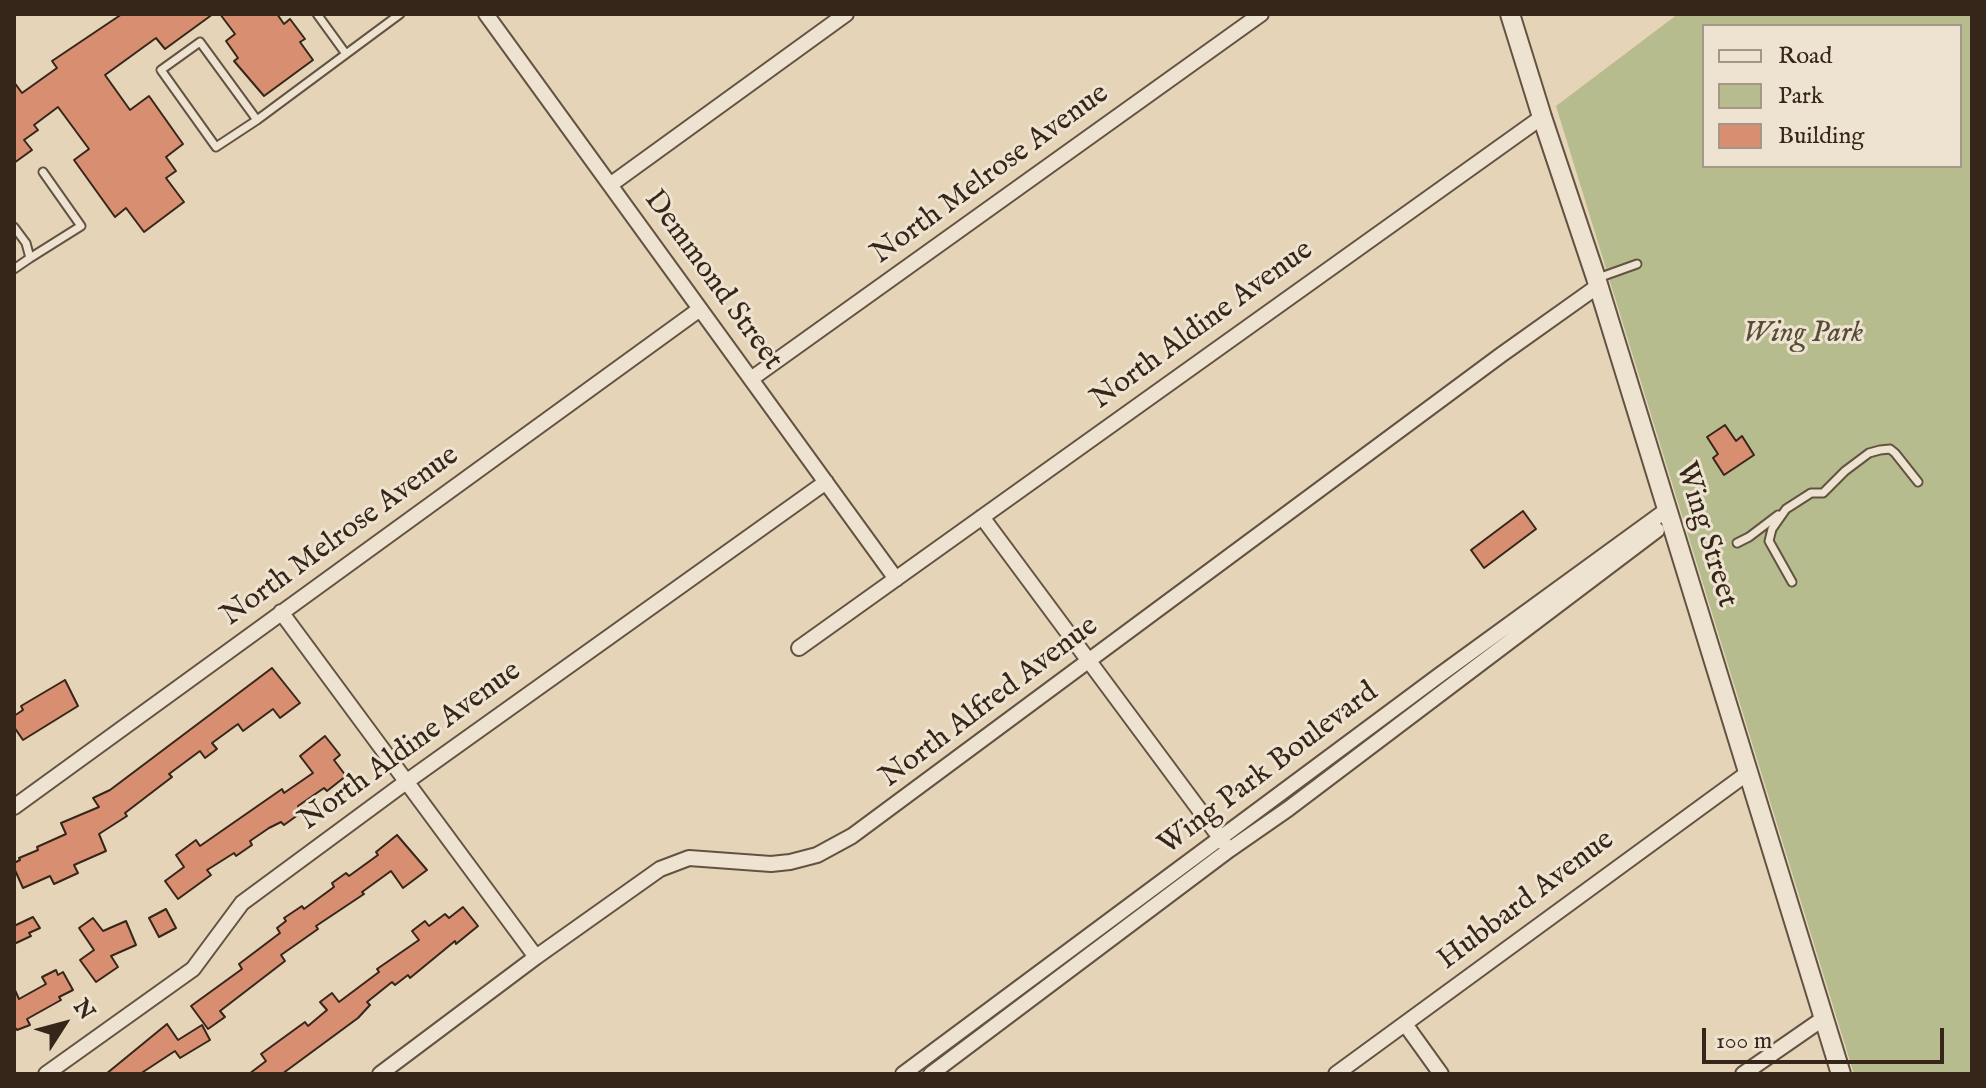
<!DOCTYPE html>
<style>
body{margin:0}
#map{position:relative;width:1986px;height:1088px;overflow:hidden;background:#e5d4b7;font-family:"IM FELL English",serif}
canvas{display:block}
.frame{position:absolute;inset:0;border:16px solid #36261a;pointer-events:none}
.legend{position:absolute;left:1702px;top:24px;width:260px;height:144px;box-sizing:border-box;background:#eee3d0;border:2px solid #a49787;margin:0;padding:10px 14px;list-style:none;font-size:24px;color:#36261a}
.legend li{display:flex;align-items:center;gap:16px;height:40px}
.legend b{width:40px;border:2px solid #a49787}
.north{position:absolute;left:24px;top:984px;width:80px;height:80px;-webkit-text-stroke:6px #eee3d0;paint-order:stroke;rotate:54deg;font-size:22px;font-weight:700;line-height:32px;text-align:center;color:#36261a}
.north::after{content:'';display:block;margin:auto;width:28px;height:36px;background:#36261a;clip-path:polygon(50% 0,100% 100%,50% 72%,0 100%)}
.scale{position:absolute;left:1702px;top:1028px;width:242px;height:36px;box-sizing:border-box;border:4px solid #36261a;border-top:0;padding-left:10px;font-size:24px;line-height:28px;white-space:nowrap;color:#36261a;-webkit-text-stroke:6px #eee3d0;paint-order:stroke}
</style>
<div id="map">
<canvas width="1986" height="1088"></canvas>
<div class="frame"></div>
<ul class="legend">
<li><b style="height:10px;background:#eee3d0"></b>Road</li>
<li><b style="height:22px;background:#b6bc8d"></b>Park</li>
<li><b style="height:22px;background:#d78e71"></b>Building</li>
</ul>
<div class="north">N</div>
<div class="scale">100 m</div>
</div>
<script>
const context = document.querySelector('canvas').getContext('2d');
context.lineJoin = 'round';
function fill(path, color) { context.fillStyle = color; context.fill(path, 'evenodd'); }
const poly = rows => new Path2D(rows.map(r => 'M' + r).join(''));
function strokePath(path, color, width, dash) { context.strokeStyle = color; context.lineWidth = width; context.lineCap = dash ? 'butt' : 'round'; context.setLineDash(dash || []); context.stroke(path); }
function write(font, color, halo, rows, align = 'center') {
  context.font = font + ' "IM FELL English",serif'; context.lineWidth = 6; context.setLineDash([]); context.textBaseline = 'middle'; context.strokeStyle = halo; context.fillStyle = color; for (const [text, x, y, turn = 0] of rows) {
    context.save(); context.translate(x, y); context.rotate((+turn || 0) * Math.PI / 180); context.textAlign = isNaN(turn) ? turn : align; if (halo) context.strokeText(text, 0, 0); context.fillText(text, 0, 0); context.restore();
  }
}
const green = poly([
 [1678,14,1972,14,1972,1074,1854,1074,1556,106],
 [1704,26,1960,26,1960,166,1704,166]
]);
const building = poly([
 [122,14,213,14,165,49,156,38,105,75,130,110,149,96,183,144,166,157,176,171,166,178,184,202,144,232,126,208,115,217,74,160,89,149,58,107,34,125,38,130,24,140,32,150,14,163,14,82,22,93,57,68,52,61,122,14],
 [220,14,277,14,284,24,290,19,305,39,300,42,313,60,264,96,234,61,238,58,226,41,235,34,220,14],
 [1725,425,1736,441,1742,436,1754,455,1724,475,1713,458,1718,454,1707,437,1725,425],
 [1523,511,1536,529,1484,568,1471,550,1523,511],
 [272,668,300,703,280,718,273,709,243,731,238,724,212,743,217,749,205,758,200,751,169,774,172,777,125,813,127,816,99,834,106,851,74,865,78,873,54,884,50,876,23,888,14,868,14,863,20,860,19,858,38,850,37,847,66,834,61,823,99,807,93,798,110,790,272,668],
 [65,680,78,706,23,740,14,727,14,716,23,710,21,706,65,680],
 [325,736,340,755,334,760,346,776,327,791,324,788,298,806,302,812,284,825,281,822,269,828,250,841,252,845,236,856,234,853,207,870,211,875,178,899,165,881,184,867,176,855,196,840,200,846,282,789,284,793,313,773,300,756,325,736],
 [397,835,427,870,403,888,391,871,362,892,364,894,316,926,318,929,281,955,285,961,220,1011,225,1017,208,1029,191,1006,242,969,239,964,280,933,277,928,286,921,284,918,302,906,304,909,334,887,332,883,346,873,349,876,378,855,376,852,397,835],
 [463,907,478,926,456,944,455,941,410,978,408,975,395,985,392,982,367,1002,370,1005,358,1018,282,1074,249,1074,266,1061,261,1054,305,1022,308,1026,327,1010,320,1002,332,993,339,1002,379,972,377,969,419,940,412,931,425,921,429,926,445,914,449,918,463,907],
 [166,909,176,928,159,937,149,918,166,909],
 [33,917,40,928,29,933,31,936,14,944,14,926,33,917],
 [93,918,103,931,126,921,136,945,111,956,118,967,96,982,80,960,94,950,79,928,93,918],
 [56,970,58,975,63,972,73,990,59,997,61,1000,27,1019,30,1025,17,1030,14,1026,14,988,19,999,46,984,42,977,56,970],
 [167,1024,178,1040,202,1025,210,1040,180,1058,175,1051,140,1074,106,1074,167,1024]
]);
const service = poly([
 [317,14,346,54,400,14],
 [257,120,200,42,161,70,216,147,257,120,346,54],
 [14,227,26,243,30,258,14,269],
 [30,258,81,226,43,172],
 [1598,278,1637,264],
 [1737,543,1749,537,1778,515],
 [1792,582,1769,541,1772,529,1786,509,1811,493,1823,493,1845,471,1869,453,1880,450,1890,449,1895,453,1918,482]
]);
const minor = poly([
 [486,14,896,579],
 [610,185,846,14],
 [751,379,1261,14],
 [982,517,1224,843],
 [281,612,536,957],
 [799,648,1542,117],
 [14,807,700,309],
 [1405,1024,1441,1074],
 [46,1074,193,969,242,903,406,782,826,482],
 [380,1074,536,957,660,869,689,858,771,864,790,862,817,855,852,836,1501,355,1598,286],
 [903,1074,1441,674,1668,509],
 [931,1074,1229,850,1288,809,1657,530],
 [1336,1074,1749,772],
 [1743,1074,1824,1018]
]);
const tertiary = poly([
 [1510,14,1542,117,1596,278,1841,1074]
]);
const streetNames = [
 ["North Melrose Avenue",991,175,-36],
 ["Demmond Street",712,281,54],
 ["North Aldine Avenue",1203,326,-36],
 ["Wing Street",1705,535,73],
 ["North Melrose Avenue",341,537,-36],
 ["North Alfred Avenue",990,703,-37],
 ["North Aldine Avenue",411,747,-36],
 ["Wing Park Boulevard",1269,770,-37],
 ["Hubbard Avenue",1527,901,-37]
];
const parkNames = [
 ["Wing Park",1803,335]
];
fill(green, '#b6bc8d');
fill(building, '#d78e71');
strokePath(building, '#36261a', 2);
strokePath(service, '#625241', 11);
strokePath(minor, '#625241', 18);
strokePath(tertiary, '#625241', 22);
strokePath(service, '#eee3d0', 7);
strokePath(minor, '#eee3d0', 14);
strokePath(tertiary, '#eee3d0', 18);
write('30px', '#36261a', '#eee3d0', streetNames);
write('italic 30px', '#564c37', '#eee3d0', parkNames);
</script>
